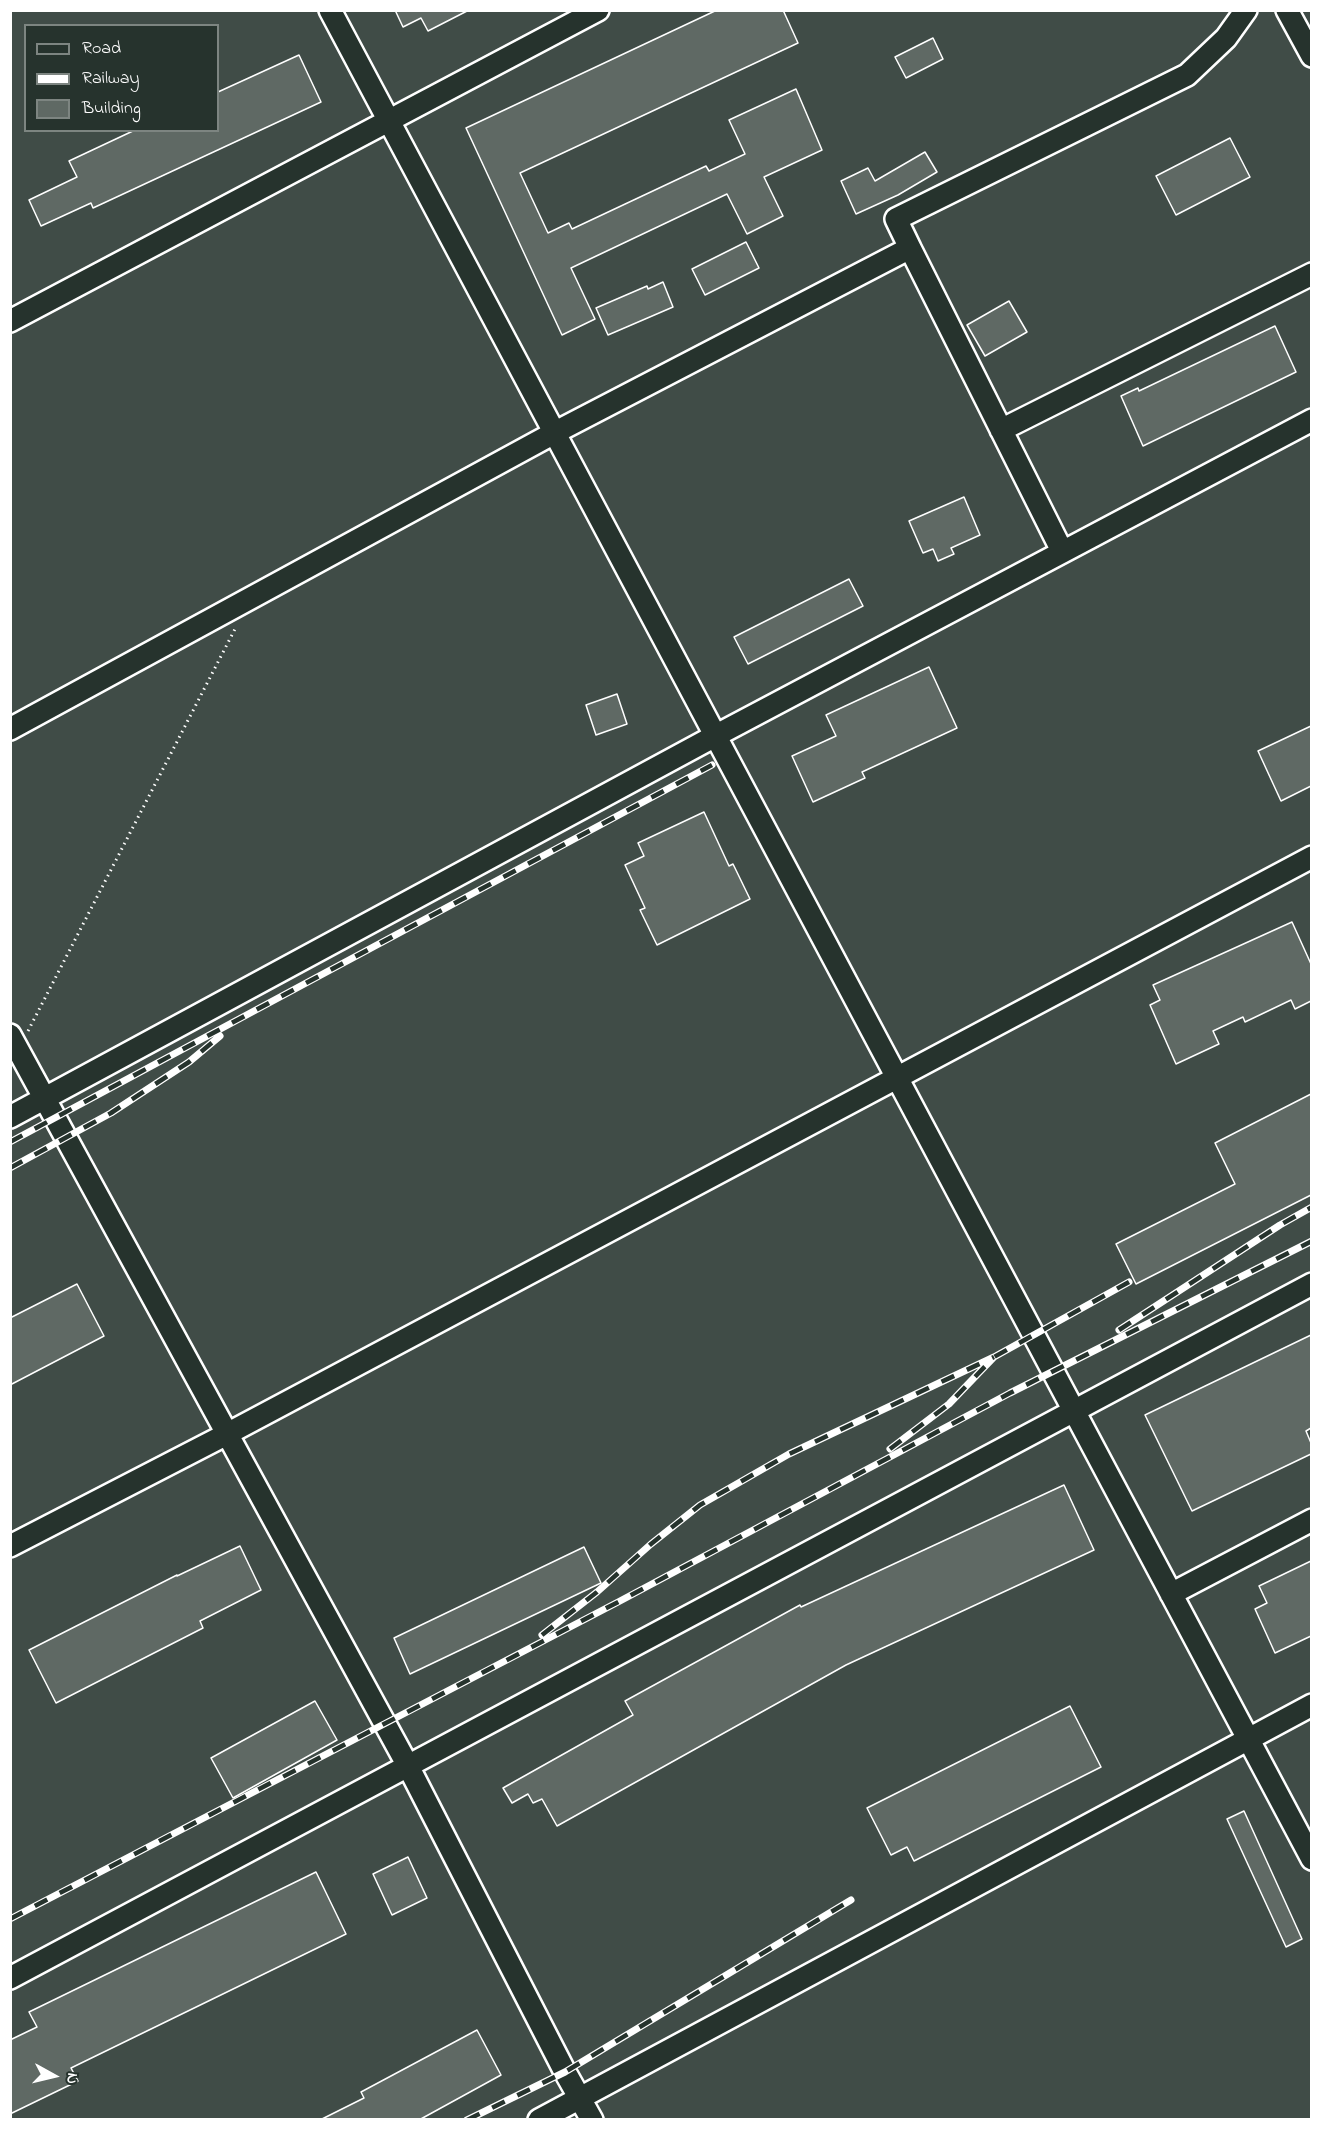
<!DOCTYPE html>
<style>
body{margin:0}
#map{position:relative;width:1322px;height:2130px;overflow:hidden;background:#333f3a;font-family:"Indie Flower",sans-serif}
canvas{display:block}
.frame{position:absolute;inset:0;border:12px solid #fff;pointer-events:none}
.legend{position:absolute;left:24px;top:24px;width:195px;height:108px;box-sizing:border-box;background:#26332d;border:2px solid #7d8581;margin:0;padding:8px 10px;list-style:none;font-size:18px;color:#fff}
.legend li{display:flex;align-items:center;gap:12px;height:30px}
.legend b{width:30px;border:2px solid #7d8581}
.north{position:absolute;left:24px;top:2046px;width:60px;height:60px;-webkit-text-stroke:4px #26332d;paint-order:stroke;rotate:98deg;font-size:16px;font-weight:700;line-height:24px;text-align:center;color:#fff}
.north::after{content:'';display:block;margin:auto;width:21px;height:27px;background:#fff;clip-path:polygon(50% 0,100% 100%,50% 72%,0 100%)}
</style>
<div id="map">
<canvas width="1322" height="2130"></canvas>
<div class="frame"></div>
<ul class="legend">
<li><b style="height:8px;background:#26332d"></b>Road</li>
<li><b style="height:8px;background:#fff"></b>Railway</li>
<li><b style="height:16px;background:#5f6964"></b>Building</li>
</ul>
<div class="north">N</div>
</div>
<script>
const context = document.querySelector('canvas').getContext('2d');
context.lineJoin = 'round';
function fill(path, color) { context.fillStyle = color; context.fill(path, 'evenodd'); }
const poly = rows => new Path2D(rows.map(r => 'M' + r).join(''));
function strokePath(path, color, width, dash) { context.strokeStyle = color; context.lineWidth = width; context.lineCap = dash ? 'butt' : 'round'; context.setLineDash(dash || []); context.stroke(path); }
const built = poly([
 [11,11,1311,11,1311,2119,11,2119],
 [26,26,218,26,218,130,26,130]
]);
const building = poly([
 [395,10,469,10,428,31,421,18,403,27,395,10],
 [717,10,783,10,798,43,520,173,548,233,569,223,572,229,706,166,709,171,745,154,729,120,796,89,822,150,764,177,783,216,747,234,727,194,571,268,595,319,562,335,466,128,717,10],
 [933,38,943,59,906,78,895,57,933,38],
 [299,55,321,102,93,208,91,203,41,226,29,200,77,177,69,161,135,130,218,130,218,92,299,55],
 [1230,138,1250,177,1176,215,1156,176,1230,138],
 [925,152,937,172,898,195,856,214,841,181,868,168,875,181,925,152],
 [746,242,759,268,705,295,692,269,746,242],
 [663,282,673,307,608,335,596,308,647,286,648,289,663,282],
 [1009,301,1027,332,985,356,967,325,1009,301],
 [1275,326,1296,372,1143,446,1121,396,1138,388,1139,391,1275,326],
 [964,497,980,535,951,548,954,554,938,561,933,549,923,553,909,521,964,497],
 [849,579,863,606,748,664,734,637,849,579],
 [929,667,957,728,862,772,865,778,813,802,792,756,836,736,826,715,929,667],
 [617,694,627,724,596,735,586,705,617,694],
 [1311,726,1311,786,1281,801,1258,751,1311,726],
 [704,812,729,866,733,864,750,899,657,945,640,910,645,908,625,865,644,856,638,843,704,812],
 [1292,922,1311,964,1311,1001,1295,1009,1291,1000,1245,1022,1243,1017,1213,1031,1219,1044,1176,1064,1150,1005,1160,1000,1153,985,1292,922],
 [1311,1094,1311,1195,1136,1284,1116,1244,1235,1184,1215,1143,1311,1094],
 [77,1284,104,1336,10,1385,10,1318,77,1284],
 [1311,1335,1311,1428,1306,1431,1311,1443,1311,1454,1192,1511,1145,1415,1311,1335],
 [1064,1485,1094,1550,846,1665,557,1826,542,1799,533,1803,528,1794,512,1803,503,1788,633,1715,625,1701,800,1605,801,1607,1064,1485],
 [240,1546,261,1590,200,1621,203,1628,56,1703,29,1650,177,1575,177,1576,240,1546],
 [584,1547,601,1583,410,1674,394,1638,584,1547],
 [1311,1561,1311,1636,1275,1653,1255,1609,1267,1603,1259,1586,1311,1561],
 [315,1701,337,1740,233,1798,211,1758,315,1701],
 [1070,1706,1101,1767,914,1861,907,1847,891,1855,867,1808,1070,1706],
 [1244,1811,1302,1939,1286,1947,1227,1819,1244,1811],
 [408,1857,427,1898,392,1915,373,1874,408,1857],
 [316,1872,346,1934,71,2068,78,2081,10,2114,10,2040,37,2027,29,2012,316,1872],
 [477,2030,501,2075,419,2120,320,2120,364,2098,361,2092,477,2030]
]);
const path = poly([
 [28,1031,235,629]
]);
const minor = poly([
 [330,10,1312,1859],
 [1287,10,1312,56],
 [910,248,896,219,1187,75,1226,38,1246,10],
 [10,321,598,10],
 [1001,430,1312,274],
 [10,729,554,433,910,248,1062,551],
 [10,1035,408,1766,565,2072,592,2120],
 [10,1117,715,736,1312,420],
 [10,1546,227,1434,1312,857],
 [1171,1594,1312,1520],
 [10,1978,1312,1284],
 [539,2120,1312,1705]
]);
const rail = poly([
 [10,1142,712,765],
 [10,1168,111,1113,189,1062,220,1036],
 [1119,1330,1280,1225,1312,1207],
 [890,1449,949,1404,994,1357,1129,1282],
 [542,1635,597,1592,651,1544,700,1505,789,1454,994,1357],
 [10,1919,620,1601,1010,1393,1312,1241],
 [467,2120,565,2072,851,1900]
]);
fill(built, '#404c47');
fill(building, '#5f6964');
strokePath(building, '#fff', 1.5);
strokePath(minor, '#fff', 26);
strokePath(path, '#fff', 3, [1.5, 4.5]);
strokePath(minor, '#26332d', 21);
strokePath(rail, '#fff', 7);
strokePath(rail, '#26332d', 4.5, [14]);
</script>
